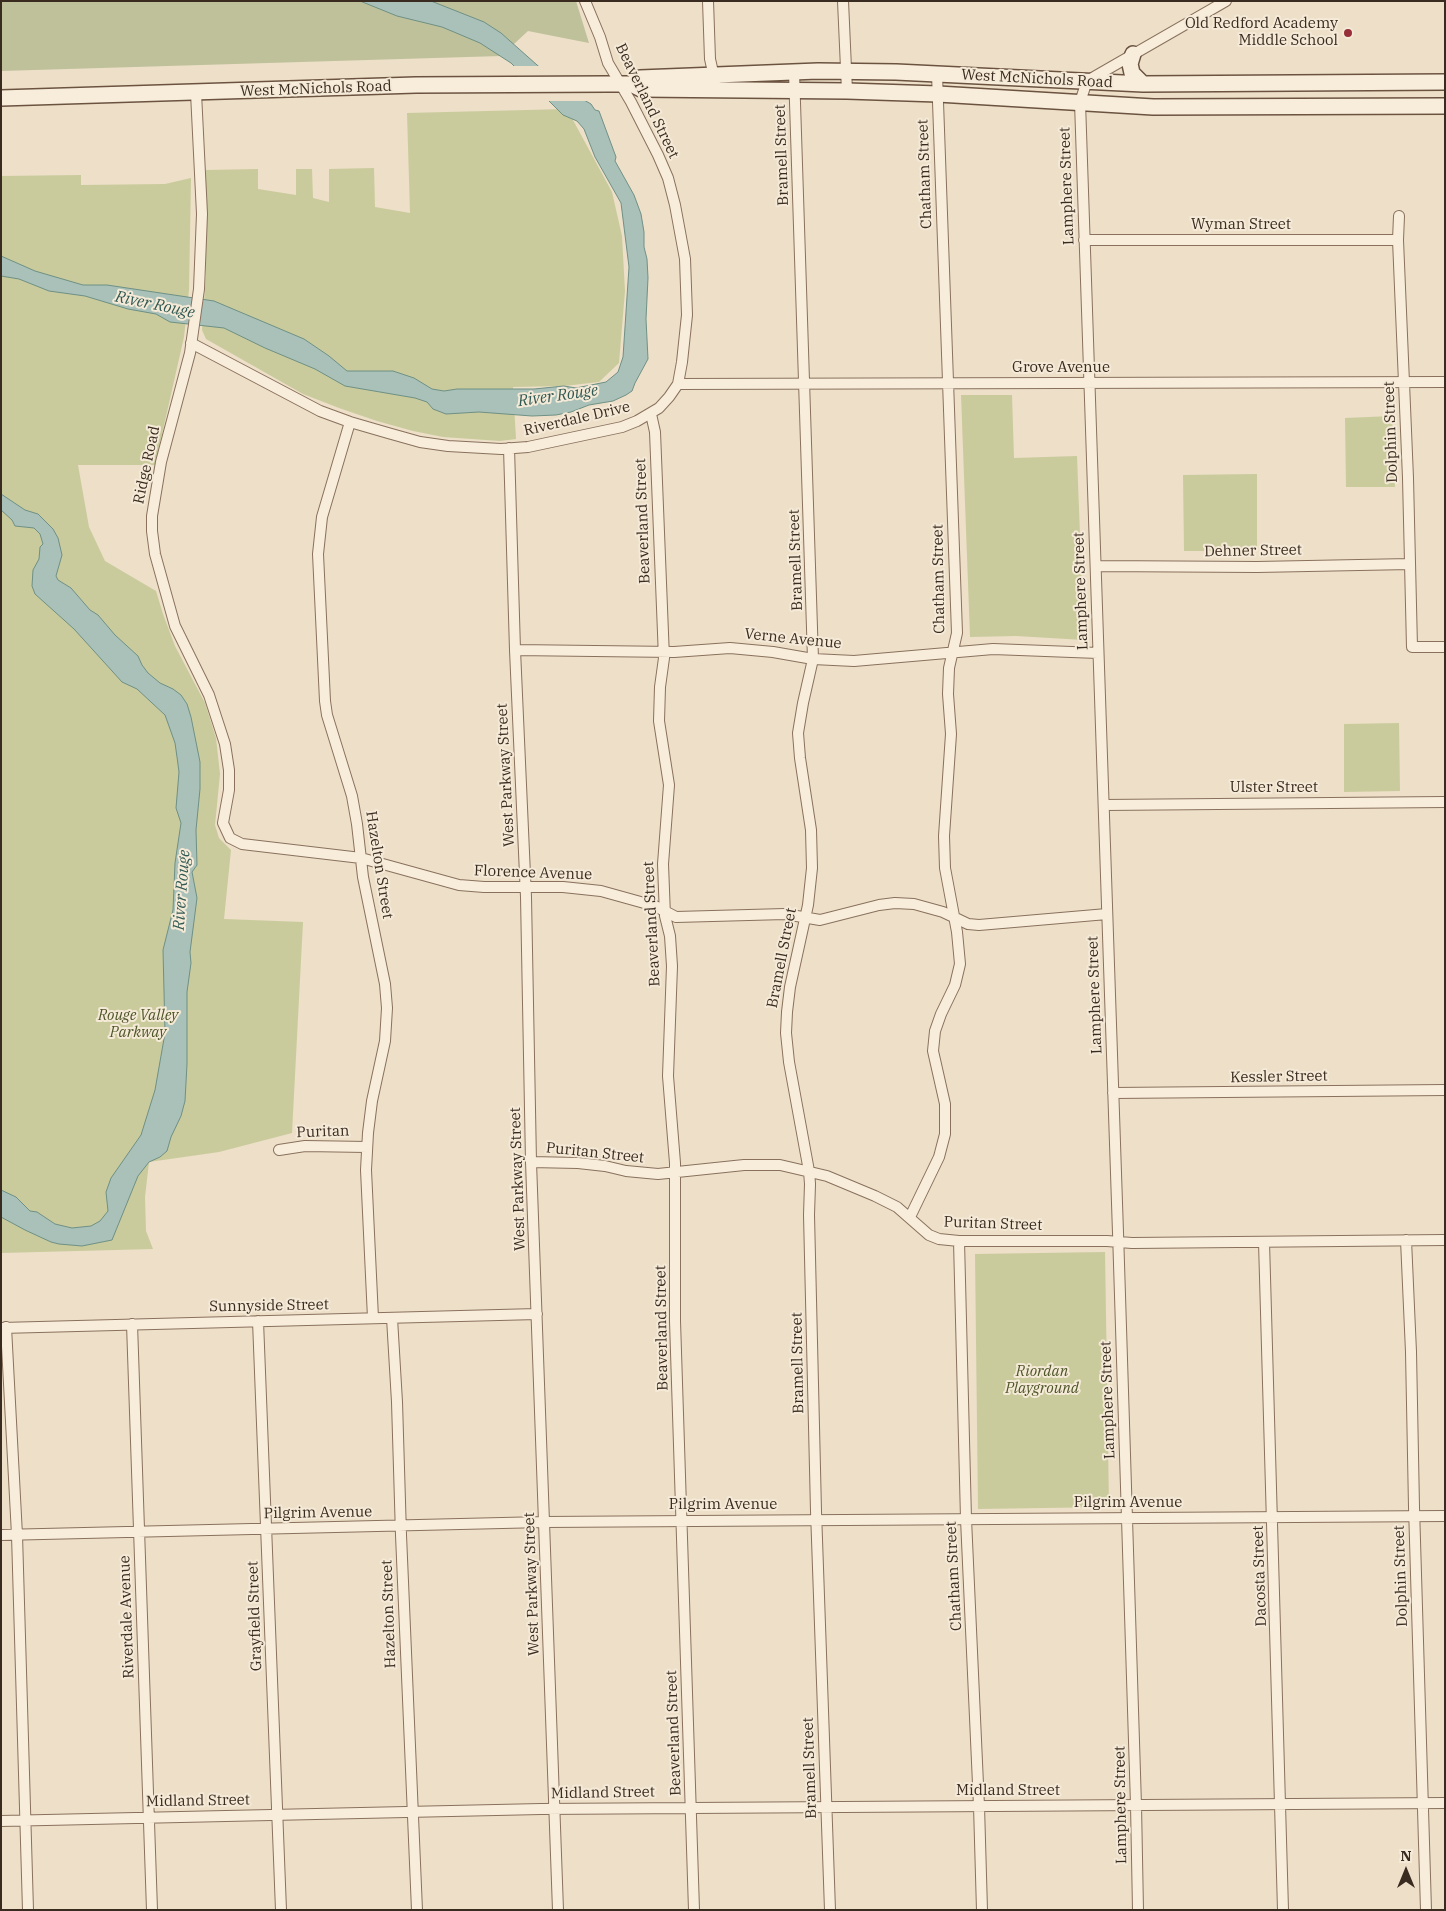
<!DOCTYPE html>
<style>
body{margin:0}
#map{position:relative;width:1446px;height:1911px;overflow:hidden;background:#eddfc8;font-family:"IBM Plex Serif",serif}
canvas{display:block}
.frame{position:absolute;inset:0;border:2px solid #3a2b20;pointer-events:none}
.north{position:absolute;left:1381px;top:1846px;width:50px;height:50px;-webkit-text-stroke:4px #f5ead7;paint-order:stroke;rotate:0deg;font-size:14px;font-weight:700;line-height:20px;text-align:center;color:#3a2b20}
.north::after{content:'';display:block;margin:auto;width:18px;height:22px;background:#3a2b20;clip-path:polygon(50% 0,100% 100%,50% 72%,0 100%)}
</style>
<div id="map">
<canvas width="1446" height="1911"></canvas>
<div class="frame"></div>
<div class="north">N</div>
</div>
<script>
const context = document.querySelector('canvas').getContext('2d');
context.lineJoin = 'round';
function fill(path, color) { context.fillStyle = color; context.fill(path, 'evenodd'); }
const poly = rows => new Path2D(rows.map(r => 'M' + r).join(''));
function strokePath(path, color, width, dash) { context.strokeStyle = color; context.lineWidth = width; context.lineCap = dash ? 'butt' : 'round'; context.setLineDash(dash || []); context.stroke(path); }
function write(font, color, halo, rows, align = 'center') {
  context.font = font + ' "IBM Plex Serif",serif'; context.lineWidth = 4; context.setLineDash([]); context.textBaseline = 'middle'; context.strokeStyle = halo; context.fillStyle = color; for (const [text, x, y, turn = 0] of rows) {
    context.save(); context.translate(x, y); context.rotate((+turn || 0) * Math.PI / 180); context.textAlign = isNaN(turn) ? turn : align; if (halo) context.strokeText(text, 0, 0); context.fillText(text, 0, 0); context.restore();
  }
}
const green = poly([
 [567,109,612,192,622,236,625,291,619,363,599,382,564,386,513,387,516,439,500,441,443,437,413,431,377,421,339,408,303,394,206,339,202,330,206,275,206,170,258,169,258,189,296,195,296,169,312,169,313,198,329,202,329,169,374,168,375,207,410,213,407,113],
 [81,175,81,185,165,184,191,178,189,290,184,337,155,465,78,465,89,527,105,561,156,591,163,614,175,646,205,703,216,738,220,774,215,825,219,838,231,850,224,919,303,922,292,1133,219,1152,149,1162,145,1197,146,1231,153,1249,1,1253,1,176],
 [1012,395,1014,458,1077,456,1084,640,1016,636,970,637,961,395],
 [1392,416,1395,487,1346,487,1345,418],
 [1257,474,1257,551,1184,551,1183,475],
 [1399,723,1400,791,1344,792,1344,724],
 [1105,1252,1109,1507,978,1509,975,1254]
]);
const cemetery = poly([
 [1,1,576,1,589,43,528,31,501,56,1,71]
]);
const water = poly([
 [360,1,431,1,484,22,501,33,563,88,591,104,595,110,599,111,616,157,615,161,634,195,641,214,644,232,644,247,647,259,648,278,646,319,648,359,635,383,632,391,626,395,613,401,589,405,571,412,556,415,532,416,479,412,446,414,433,409,427,402,415,398,345,386,315,369,265,348,224,328,170,322,156,314,128,309,85,296,49,291,19,279,1,276,1,256,35,271,83,285,107,285,214,301,304,339,329,356,347,371,393,371,414,378,432,389,444,391,457,389,534,389,564,386,576,388,606,382,618,372,623,357,629,267,621,203,595,157,584,129,577,121,563,115,511,63,480,43,442,27,397,16,360,1],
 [1,494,25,510,38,514,53,529,58,538,62,555,56,576,58,580,71,588,90,610,98,615,115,635,138,656,142,665,148,673,160,683,173,689,181,695,187,704,191,717,200,762,200,789,196,830,197,865,192,872,197,898,190,952,191,963,187,992,187,1064,185,1101,181,1116,171,1137,167,1151,160,1157,149,1162,138,1176,112,1240,82,1246,59,1244,51,1242,25,1230,1,1217,1,1190,16,1197,30,1211,37,1212,55,1224,72,1228,91,1226,100,1221,108,1211,106,1192,111,1178,141,1135,155,1090,165,1033,163,950,173,910,175,863,181,823,176,808,179,772,177,757,175,743,165,715,137,689,122,682,74,629,35,594,32,586,33,570,39,559,40,547,43,544,40,534,34,528,15,526,12,520,1,510,1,494]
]);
const pier = poly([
 [512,66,541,66,565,86,591,101,544,101]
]);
const street = poly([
 [708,1,710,59,715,81],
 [843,1,847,91],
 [794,72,813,659,803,703,798,733,800,758,811,830,812,868,808,905,790,987,787,1012,786,1033,789,1062,809,1171,810,1184,809,1215,816,1511,830,1910],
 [196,93,202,214,199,289,190,353,161,462,152,516,152,531,155,554,175,626,209,695,225,744,229,770,229,790,223,823,230,838,242,844,361,858,459,885,484,887,563,887,601,891,655,906,676,917,785,914,820,920,879,905,895,903,914,904,943,912,968,924,979,925,1107,914],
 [1399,216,1398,240,1408,478,1412,647,1445,647],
 [1084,240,1398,240],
 [191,343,320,411,350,422,388,433,420,442,448,446,501,449,528,447,622,427,637,421,659,408,669,397,678,384,682,362,687,315,685,259,675,205,668,178,658,155,631,102,608,63,600,37,585,1],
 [678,384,1445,382],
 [651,414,655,432,664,658,660,687,659,721,669,785,663,864,665,916,670,936,672,966,668,1076,675,1163,675,1321,694,1910],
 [350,422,322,517,318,554,325,701,327,715,352,796,357,824,363,877,385,984,387,1008,385,1041,372,1101,368,1133,366,1170,373,1318],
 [509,448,515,650,526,897,531,1162,558,1910],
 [1096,566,1257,567,1410,564],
 [515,650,674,652,730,648,773,652,813,659,854,661,993,649,1098,653],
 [1104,805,1445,802],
 [1113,1093,1445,1090],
 [279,1150,305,1146,367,1147],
 [531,1162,578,1163,605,1166,626,1171,658,1174,744,1165,780,1165,793,1168,827,1176,875,1196,897,1207,929,1235,939,1239,959,1241,1107,1241,1132,1243,1445,1240],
 [910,1217,939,1157,945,1134,945,1104,933,1051,935,1031,941,1014,955,985,960,964,957,932,945,868,944,836,951,734,948,694,949,668,957,633,937,74],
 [1406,1240,1411,1352,1414,1507,1426,1910],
 [959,1241,966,1519,979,1806,982,1910],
 [1264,1242,1283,1910],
 [392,1318,397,1402,401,1535,417,1910],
 [258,1321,281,1910],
 [132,1324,152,1910],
 [6,1327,17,1535,28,1910],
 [1,1328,537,1314],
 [1,1535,544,1522,1445,1516],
 [1,1821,541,1809,1445,1803],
 [1138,1910,1136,1805,1118,1232,1080,102,1087,81,1226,1]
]);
const secondary = poly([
 [1133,54,1130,64,1132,73,1143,84],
 [631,84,640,78,818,71,896,72,1143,84,1445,82],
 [1,98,416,85,607,84,631,84,641,89,847,91,938,94,1153,107,1445,106]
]);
const markers = [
 [1348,33,5,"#962f37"]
];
const poiNames = [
 ["Old Redford Academy",1338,24],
 ["Middle School",1338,41]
];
const streetNames = [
 ["West McNichols Road",1037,79,3],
 ["West McNichols Road",316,89,-2],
 ["Beaverland Street",647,101,64],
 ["Bramell Street",782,155,-92],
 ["Chatham Street",925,174,-92],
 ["Lamphere Street",1067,186,-92],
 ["Wyman Street",1241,225],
 ["Grove Avenue",1061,368],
 ["Riverdale Drive",577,419,-13],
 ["Dolphin Street",1391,432,-92],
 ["Ridge Road",147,465,-78],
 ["Beaverland Street",643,521,-92],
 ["Dehner Street",1253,551,-1],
 ["Bramell Street",796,560,-92],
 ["Chatham Street",939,579,-91],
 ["Lamphere Street",1081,591,-92],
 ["Verne Avenue",793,639,6],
 ["West Parkway Street",506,775,-93],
 ["Ulster Street",1274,788],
 ["Hazelton Street",379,865,81],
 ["Florence Avenue",533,873,2],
 ["Beaverland Street",652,924,-93],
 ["Bramell Street",782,958,-79],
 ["Lamphere Street",1095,995,-92],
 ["Kessler Street",1279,1077,-1],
 ["Puritan",323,1132,-2],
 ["Puritan Street",595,1153,6],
 ["West Parkway Street",518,1179,-92],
 ["Puritan Street",993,1224,2],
 ["Sunnyside Street",269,1306,-1],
 ["Beaverland Street",662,1328,-91],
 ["Bramell Street",798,1363,-91],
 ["Lamphere Street",1108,1400,-92],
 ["Pilgrim Avenue",1128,1503],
 ["Pilgrim Avenue",723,1505],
 ["Pilgrim Avenue",318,1513,-1],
 ["Chatham Street",954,1576,-93],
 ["Dacosta Street",1260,1576,-92],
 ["Dolphin Street",1401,1576,-92],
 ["West Parkway Street",532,1584,-92],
 ["Hazelton Street",389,1614,-92],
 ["Grayfield Street",255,1616,-92],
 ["Riverdale Avenue",127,1617,-92],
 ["Beaverland Street",674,1733,-92],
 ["Bramell Street",810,1768,-92],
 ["Midland Street",1008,1791],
 ["Midland Street",603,1793,-1],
 ["Midland Street",198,1801,-1],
 ["Lamphere Street",1121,1805,-91]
];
const parkNames = [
 ["Rouge Valley",138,1016],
 ["Parkway",138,1033],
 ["Riordan",1042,1372],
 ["Playground",1042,1389]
];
const waterNames = [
 ["River Rouge",155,305,12],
 ["River Rouge",558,396,-8],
 ["River Rouge",182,890,-86]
];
fill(green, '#c9cb9c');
fill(cemetery, '#bfc19a');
fill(water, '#a9c1b8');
strokePath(water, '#6f9085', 1);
fill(pier, '#eddfc8');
strokePath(street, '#89715d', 12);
strokePath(secondary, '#6b5340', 18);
strokePath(street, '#f8eddb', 10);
strokePath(secondary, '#f8eddb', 15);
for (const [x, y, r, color] of markers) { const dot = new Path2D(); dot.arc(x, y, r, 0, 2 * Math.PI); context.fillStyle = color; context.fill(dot); strokePath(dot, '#f5ead7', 2); }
write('15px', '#3a2b20', '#f5ead7', poiNames, 'right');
write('15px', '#3a2b20', '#f5ead7', streetNames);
write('italic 15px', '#4d5528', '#f5ead7', parkNames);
write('italic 16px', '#305953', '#f5ead7', waterNames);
</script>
